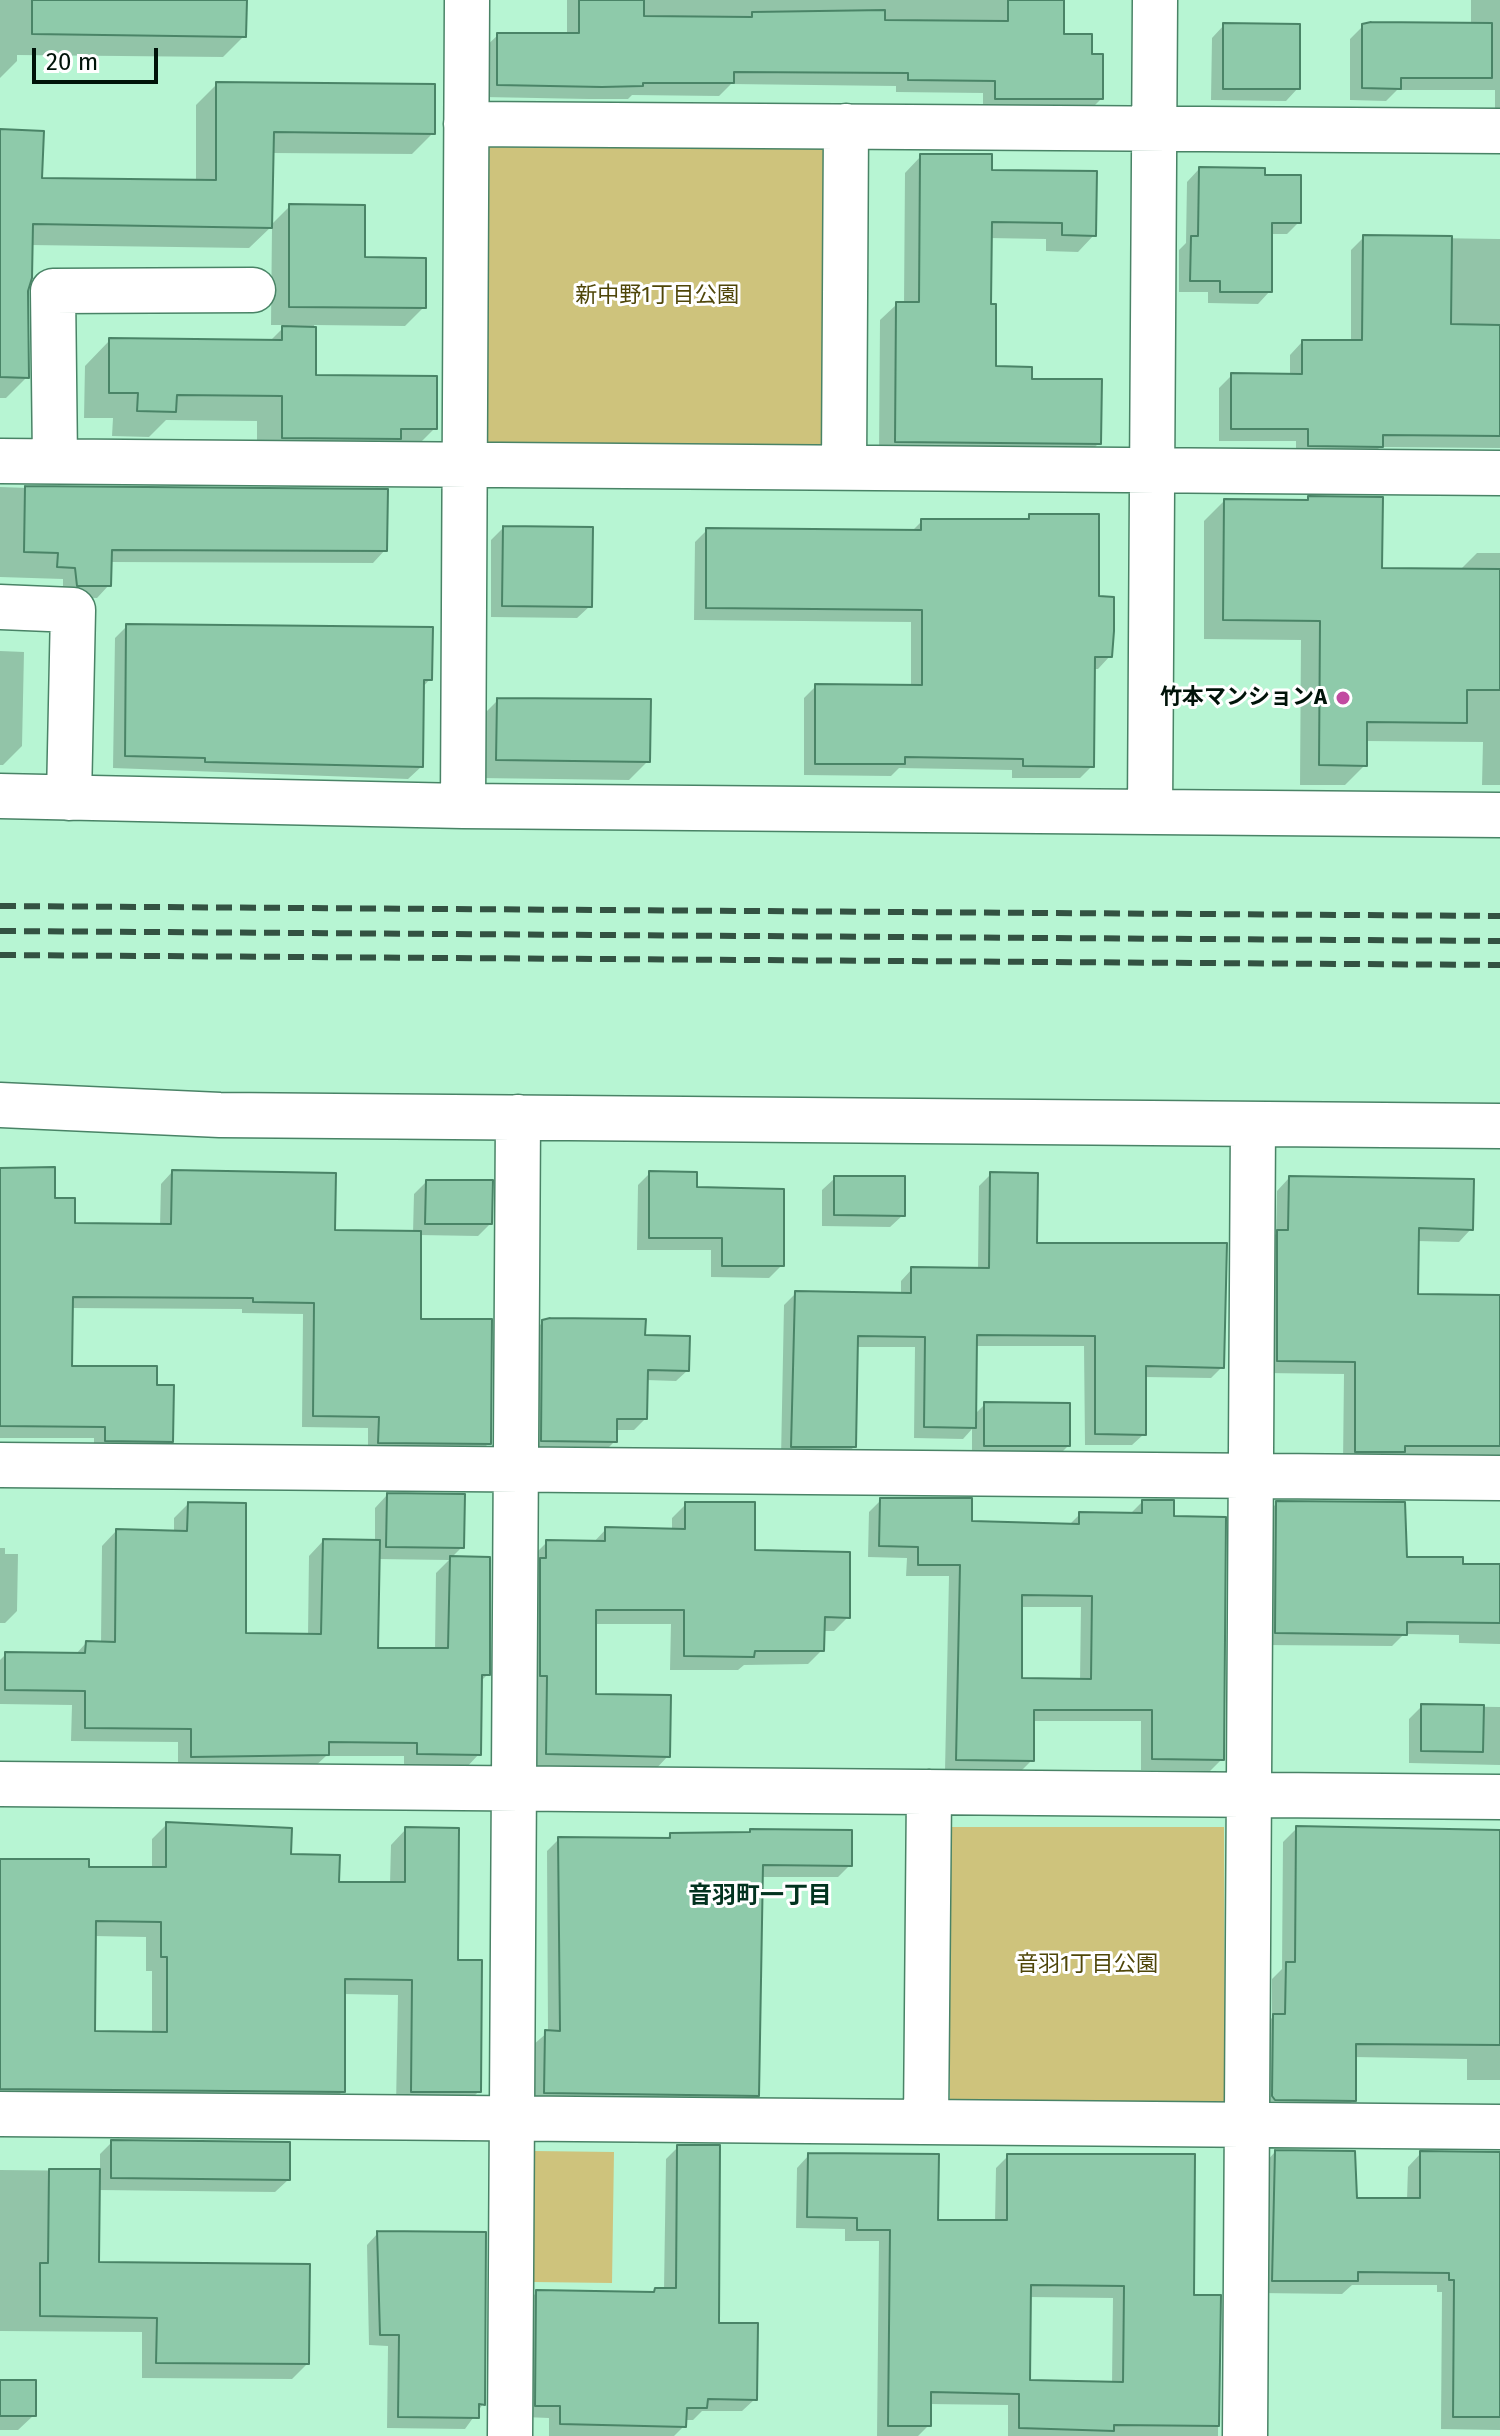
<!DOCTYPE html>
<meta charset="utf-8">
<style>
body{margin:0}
#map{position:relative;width:1500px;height:2436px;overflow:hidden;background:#b7f5d3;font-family:"Fira Sans",sans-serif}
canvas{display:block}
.scale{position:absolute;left:32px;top:48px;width:126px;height:36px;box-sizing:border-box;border:4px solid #001309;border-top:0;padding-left:10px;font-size:24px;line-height:28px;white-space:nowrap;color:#001309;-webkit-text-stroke:6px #fff;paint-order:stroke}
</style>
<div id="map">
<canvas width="1500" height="2436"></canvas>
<div class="scale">20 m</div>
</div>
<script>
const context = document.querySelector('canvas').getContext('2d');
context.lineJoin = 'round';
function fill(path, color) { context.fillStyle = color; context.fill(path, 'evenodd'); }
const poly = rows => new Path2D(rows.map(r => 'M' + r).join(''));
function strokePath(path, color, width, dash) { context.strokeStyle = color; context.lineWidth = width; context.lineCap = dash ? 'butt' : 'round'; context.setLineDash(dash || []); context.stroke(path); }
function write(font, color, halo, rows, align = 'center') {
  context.font = font + ' "Fira Sans","Noto Sans JP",sans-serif'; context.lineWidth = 6; context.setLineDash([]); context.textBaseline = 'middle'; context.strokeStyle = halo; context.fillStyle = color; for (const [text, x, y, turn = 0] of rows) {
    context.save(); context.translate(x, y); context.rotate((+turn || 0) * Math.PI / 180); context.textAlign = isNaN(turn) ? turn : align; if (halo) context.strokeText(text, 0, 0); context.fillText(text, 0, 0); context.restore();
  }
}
const green = poly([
 [488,147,826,149,826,445,487,444],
 [950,1827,1224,1827,1225,2103,950,2104],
 [534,2151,614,2152,612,2283,533,2282]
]);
const shadow = poly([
 [0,0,245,0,244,36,223,57,17,55,17,61,0,78],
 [567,0,1062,0,1062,36,1090,56,1101,99,1088,112,983,111,983,93,896,92,896,86,731,84,719,96,632,95,628,99,588,99,484,97,484,48,498,35,567,35],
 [1471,0,1500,0,1500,116,1495,116,1495,90,1397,90,1386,101,1350,100,1350,39,1363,26,1471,25],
 [1224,25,1298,88,1286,101,1211,100,1212,38],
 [217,84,433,133,412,154,272,153,270,226,290,206,424,307,405,326,314,325,314,377,435,428,409,454,257,463,257,421,166,420,149,437,112,436,113,418,84,418,85,366,110,340,269,342,286,325,271,325,272,226,249,248,30,245,26,291,27,377,6,398,0,398,0,131,40,180,196,182,196,105],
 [921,156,990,172,1094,235,1078,252,1046,251,1046,239,989,238,994,368,1030,381,1099,443,1082,460,879,457,880,320,897,304,904,304,905,173],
 [1199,169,1263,177,1299,222,1287,234,1270,234,1270,291,1258,304,1208,303,1208,292,1179,292,1179,250,1186,243,1187,182],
 [1364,237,1500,239,1500,448,1380,447,1368,459,1296,458,1296,441,1219,441,1219,388,1232,375,1290,376,1290,355,1302,342,1351,342,1351,250],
 [0,487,113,491,385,550,373,563,110,562,109,585,97,598,63,597,63,579,0,577],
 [1381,499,1380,570,1459,571,1477,553,1500,553,1500,785,1482,785,1483,742,1365,741,1365,765,1345,785,1300,785,1301,640,1204,639,1204,521,1224,501],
 [1030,516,1097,598,1110,656,1098,669,1093,669,1092,766,1080,778,1012,778,1012,770,899,768,891,776,804,775,804,698,816,686,911,687,911,622,694,620,695,542,707,530,911,532,922,521,1024,521],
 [503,528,590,606,577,618,491,617,491,540],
 [127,626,430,679,422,688,421,767,408,779,113,768,115,638],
 [0,651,24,652,22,746,3,765,0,765],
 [498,700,648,761,629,780,479,778,479,719],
 [0,1169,53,1200,73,1225,160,1226,161,1184,172,1172,333,1232,413,1233,414,1194,426,1182,490,1224,478,1236,419,1235,419,1321,489,1443,477,1455,368,1454,368,1428,302,1427,303,1314,242,1313,242,1309,71,1308,70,1368,155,1387,171,1441,159,1452,94,1452,94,1438,0,1438],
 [650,1173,695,1189,782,1265,769,1278,711,1277,711,1250,637,1250,638,1185],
 [991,1174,1035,1245,1222,1367,1211,1378,1144,1377,1144,1434,1132,1445,1085,1445,1084,1346,975,1346,975,1414,985,1404,1068,1446,1056,1458,972,1458,972,1429,963,1439,914,1438,915,1347,855,1347,854,1447,842,1458,781,1458,784,1305,796,1293,901,1295,901,1281,912,1269,978,1269,979,1186],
 [835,1178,903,1215,890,1227,822,1226,822,1190],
 [1289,1178,1471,1229,1459,1242,1417,1241,1416,1296,1500,1297,1500,1459,1343,1464,1344,1374,1265,1373,1266,1244,1276,1234,1277,1191],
 [543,1322,643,1337,688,1370,676,1381,646,1380,645,1419,634,1430,615,1430,615,1441,604,1452,531,1452,532,1333],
 [387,1495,462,1547,451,1558,488,1674,480,1682,479,1754,465,1769,404,1768,404,1756,326,1756,312,1769,178,1770,178,1742,71,1741,72,1705,0,1704,0,1660,6,1654,75,1655,86,1643,101,1643,102,1546,116,1531,174,1532,174,1518,188,1504,244,1635,308,1636,309,1556,323,1541,375,1542,375,1508],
 [377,1559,449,1560,436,1573,435,1650,376,1650],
 [881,1500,970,1523,1069,1525,1080,1514,1129,1515,1142,1502,1172,1518,1222,1759,1210,1771,1141,1770,1141,1721,1032,1721,1032,1760,1020,1772,945,1771,949,1576,906,1576,907,1558,868,1557,869,1512],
 [1020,1607,1081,1607,1080,1681,1020,1680],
 [1277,1503,1402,1557,1461,1559,1461,1566,1500,1566,1500,1644,1459,1643,1459,1635,1404,1634,1392,1646,1263,1645,1264,1516],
 [686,1504,848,1617,834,1631,822,1631,822,1650,808,1664,744,1665,738,1670,670,1670,671,1624,594,1624,594,1696,668,1756,654,1771,533,1767,532,1557,547,1542,593,1543,606,1529,672,1530,672,1518],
 [0,1548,5,1548,5,1554,18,1554,17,1611,5,1623,0,1623],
 [1422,1706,1500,1707,1500,1765,1409,1763,1409,1719],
 [167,1824,289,1856,337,1884,390,1884,391,1845,406,1829,456,1962,479,2091,464,2107,396,2106,398,1995,343,1994,343,2091,327,2107,0,2104,0,1889,87,1868,152,1869,152,1839],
 [94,1936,146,1937,146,1971,152,1971,152,2034,93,2033],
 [1297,1828,1500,1829,1500,2080,1467,2080,1467,2059,1354,2057,1354,2100,1339,2114,1260,2114,1259,2030,1272,2018,1272,1979,1282,1969,1283,1842],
 [750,1831,850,1865,838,1877,761,1877,757,2095,745,2107,533,2105,533,2045,548,2032,547,1851,559,1839,665,1840,670,1835,747,1834],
 [112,2142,288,2180,275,2192,98,2190,97,2264,307,2364,292,2379,142,2378,142,2332,0,2331,0,2170,100,2171,100,2154],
 [678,2147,717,2325,755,2399,742,2411,702,2411,693,2420,685,2420,684,2426,674,2436,549,2436,549,2418,524,2417,524,2305,537,2292,652,2294,664,2290,666,2159],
 [1275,2152,1355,2200,1407,2200,1408,2167,1421,2153,1500,2154,1500,2430,1441,2429,1442,2292,1437,2292,1437,2285,1352,2285,1342,2294,1259,2293,1262,2166],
 [809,2155,936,2222,995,2222,996,2168,1008,2156,1192,2297,1219,2297,1218,2436,1008,2436,1008,2405,929,2404,929,2425,918,2436,877,2436,879,2241,845,2241,845,2229,796,2228,797,2168],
 [1029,2297,1113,2298,1112,2384,1028,2382],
 [378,2233,483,2404,465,2429,387,2428,388,2346,369,2345,367,2245],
 [0,2382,34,2415,18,2430,0,2430]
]);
const building = poly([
 [32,0,247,0,246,37,32,34,32,0],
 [579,0,644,0,644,16,752,17,752,12,885,10,885,20,1008,21,1008,0,1064,0,1064,34,1092,34,1092,54,1103,54,1103,99,995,99,995,81,908,80,908,73,734,72,734,83,643,83,643,86,602,87,497,85,497,33,579,33,579,0],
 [1371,22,1492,23,1492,78,1401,78,1401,89,1362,88,1362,24,1371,22],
 [1223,23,1300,24,1300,89,1223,89,1223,23],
 [216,82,435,84,435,134,274,132,272,228,33,224,32,278,28,291,29,378,0,377,0,129,44,131,42,178,216,180,216,82],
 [920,154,992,154,992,170,1097,171,1096,236,1062,235,1062,223,992,222,991,304,996,304,996,366,1032,367,1032,379,1102,379,1101,444,895,442,896,302,919,302,920,154],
 [1199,167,1265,168,1265,175,1301,175,1301,223,1272,223,1272,292,1220,292,1220,281,1190,281,1191,236,1198,236,1199,167],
 [289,204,365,205,365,257,426,258,426,308,289,307,289,204],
 [1363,235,1452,236,1451,324,1500,325,1500,436,1383,435,1383,447,1308,446,1308,429,1231,429,1231,373,1302,374,1302,340,1362,340,1363,235],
 [282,326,316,327,316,375,437,376,437,429,401,429,401,439,282,438,282,396,177,395,176,412,137,411,138,393,109,393,109,338,282,340,282,326],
 [25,486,388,489,387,551,112,550,111,586,77,586,75,568,57,567,58,553,24,552,25,486],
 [1308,496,1383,497,1382,568,1500,569,1500,690,1467,690,1467,723,1367,722,1367,766,1319,765,1320,621,1223,620,1224,499,1308,500,1308,496],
 [1029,514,1099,514,1099,596,1114,597,1114,631,1112,657,1095,657,1094,767,1023,766,1023,759,905,757,905,764,815,764,815,684,922,685,922,610,706,608,706,528,921,530,921,519,1029,519,1029,514],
 [503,526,593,527,592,607,502,606,503,526],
 [126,624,433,627,432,680,424,680,423,767,205,762,205,758,125,756,126,624],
 [497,698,651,699,650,762,496,760,497,698],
 [55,1167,55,1198,75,1198,75,1223,171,1224,172,1170,336,1173,335,1230,421,1231,421,1319,492,1319,491,1444,378,1443,379,1417,313,1416,314,1303,253,1302,253,1298,73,1297,72,1366,157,1366,157,1385,174,1385,173,1442,105,1441,105,1427,0,1426,0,1168,55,1167],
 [649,1171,697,1172,697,1187,784,1189,784,1266,722,1266,722,1238,649,1238,649,1171],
 [990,1172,1038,1173,1037,1243,1227,1243,1224,1368,1146,1366,1146,1435,1095,1434,1095,1336,977,1335,976,1428,924,1427,925,1337,858,1336,856,1447,791,1447,795,1291,911,1293,911,1267,989,1268,990,1172],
 [834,1176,905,1176,905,1216,834,1215,834,1176],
 [1289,1176,1474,1179,1473,1230,1419,1228,1418,1294,1500,1295,1500,1446,1405,1446,1405,1452,1355,1452,1355,1362,1277,1361,1277,1230,1288,1230,1289,1176],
 [426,1180,493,1180,492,1224,425,1224,426,1180],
 [550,1318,646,1319,645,1335,690,1336,689,1371,648,1370,647,1419,617,1419,617,1442,541,1441,542,1320,550,1318],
 [984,1402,1070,1403,1070,1446,984,1446,984,1402],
 [387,1493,465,1494,464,1548,386,1547,387,1493],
 [880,1498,972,1498,972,1521,1079,1524,1079,1512,1142,1513,1142,1500,1174,1500,1174,1516,1226,1517,1224,1760,1152,1759,1152,1710,1034,1710,1034,1761,956,1760,960,1565,918,1565,918,1547,879,1546,880,1498],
 [1022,1595,1092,1596,1091,1679,1022,1678,1022,1595],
 [1276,1501,1405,1502,1407,1557,1463,1557,1463,1564,1500,1564,1500,1623,1407,1622,1407,1635,1275,1633,1276,1501],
 [188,1502,246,1503,246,1633,321,1634,323,1539,380,1540,378,1648,448,1648,450,1556,490,1557,490,1675,482,1675,481,1755,417,1754,417,1743,329,1742,329,1755,191,1757,191,1729,85,1728,85,1691,5,1690,5,1652,85,1653,86,1641,115,1642,116,1529,187,1531,188,1502],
 [685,1502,755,1502,755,1550,850,1552,850,1618,825,1617,824,1651,755,1651,754,1657,684,1656,684,1610,596,1610,596,1694,671,1695,670,1757,546,1754,547,1676,540,1676,540,1558,546,1558,546,1540,605,1541,605,1527,685,1529,685,1502],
 [1421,1704,1484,1705,1483,1752,1421,1751,1421,1704],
 [166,1822,292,1828,291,1854,340,1855,339,1882,405,1882,405,1827,459,1828,458,1960,482,1960,481,2092,411,2092,412,1980,345,1979,345,2092,0,2089,0,1859,89,1859,89,1867,166,1867,166,1822],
 [96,1921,161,1922,161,1957,167,1957,167,2032,95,2031,96,1921],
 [1296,1826,1500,1830,1500,2045,1356,2044,1356,2101,1275,2100,1272,2096,1273,2014,1285,2014,1286,1962,1295,1962,1296,1826],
 [750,1829,852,1830,852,1866,763,1865,759,2096,544,2093,545,2030,560,2031,558,1837,670,1838,670,1833,750,1832,750,1829],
 [111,2140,290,2142,290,2180,111,2178,111,2140],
 [677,2145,720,2145,719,2323,758,2323,757,2400,708,2399,707,2408,687,2408,686,2427,560,2424,560,2406,535,2406,536,2290,654,2292,655,2288,676,2288,677,2145],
 [1275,2150,1355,2151,1357,2198,1420,2198,1420,2151,1500,2152,1500,2417,1453,2417,1454,2280,1449,2280,1449,2273,1358,2272,1358,2281,1272,2281,1275,2150],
 [808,2153,939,2154,938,2220,1007,2220,1007,2154,1195,2154,1194,2295,1221,2295,1219,2426,1114,2425,1114,2431,1019,2428,1019,2394,931,2392,931,2426,888,2426,890,2230,857,2230,857,2218,807,2217,808,2153],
 [1031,2285,1124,2286,1123,2382,1030,2380,1031,2285],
 [49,2169,100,2169,99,2262,310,2264,309,2364,156,2363,157,2318,40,2316,40,2263,48,2263,49,2169],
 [377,2231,486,2232,485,2405,479,2404,479,2418,398,2417,399,2335,380,2335,377,2231],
 [0,2380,36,2380,36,2416,0,2416,0,2380]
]);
const minor = poly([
 [466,124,1500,131],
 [0,461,1500,473],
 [55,461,53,291,253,290],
 [844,467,846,126],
 [0,607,73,610,69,798],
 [0,796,463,806,1500,815],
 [463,806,467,0],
 [1150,812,1155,0],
 [0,1105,220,1115,1500,1126],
 [0,1465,1500,1478],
 [0,1784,1500,1797],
 [0,2114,1500,2127],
 [926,2122,929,1792],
 [510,2436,518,1117],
 [1245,2436,1253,1124]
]);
const rail = poly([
 [0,906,1500,916],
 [0,931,1500,941],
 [0,955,1500,965]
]);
const markers = [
 [1343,698,8,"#c24ba1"]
];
const parkNames = [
 ["新中野1丁目公園",657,296],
 ["音羽1丁目公園",1087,1965]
];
const poiNames = [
 ["竹本マンションA",1327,698]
];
const neighbourhoodNames = [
 ["音羽町一丁目",760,1896]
];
fill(green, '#cec37c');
fill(shadow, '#0003');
fill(building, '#8ecaaa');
strokePath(building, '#4a8467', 2);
strokePath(minor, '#498366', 47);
strokePath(minor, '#fff', 44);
strokePath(rail, '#335242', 6, [16, 8]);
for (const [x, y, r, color] of markers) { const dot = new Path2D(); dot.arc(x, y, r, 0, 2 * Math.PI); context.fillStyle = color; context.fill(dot); strokePath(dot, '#fff', 3); }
write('22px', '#4f4609', '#fff', parkNames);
write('bold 22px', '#001309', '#fff', poiNames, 'right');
write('bold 24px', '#02331f', '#fff', neighbourhoodNames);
</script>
